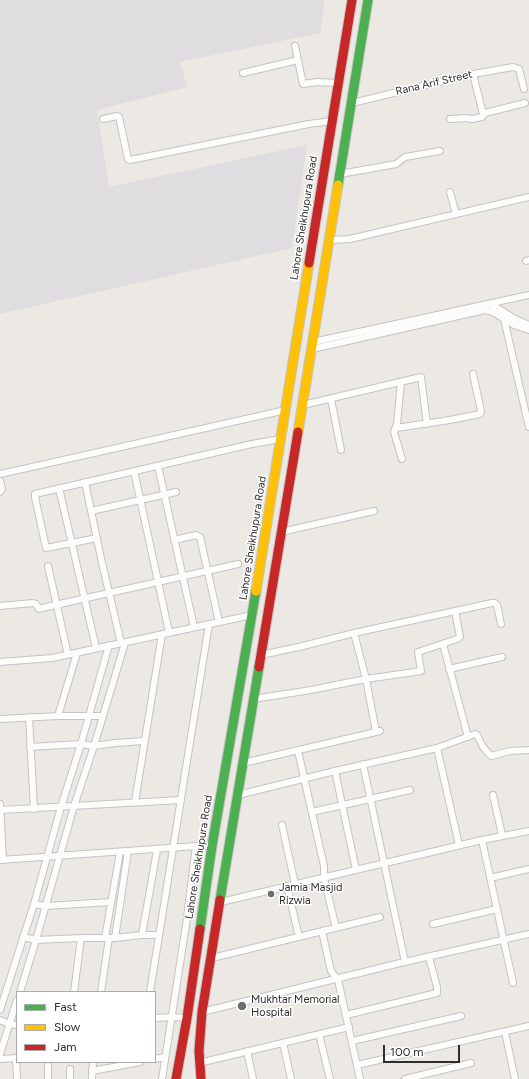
<!DOCTYPE html>
<style>
body{margin:0}
#map{position:relative;width:529px;height:1079px;overflow:hidden;background:#ece8e3;font-family:Figtree,sans-serif}
canvas{display:block}
.legend{position:absolute;left:16px;top:991px;width:140px;height:72px;box-sizing:border-box;background:#fff;border:1px solid #ababab;margin:0;padding:5px 7px;list-style:none;font-size:12px;color:#2d2d2d}
.legend li{display:flex;align-items:center;gap:8px;height:20px}
.legend b{width:20px;border:1px solid #ababab}
.scale{position:absolute;left:383px;top:1045px;width:77px;height:18px;box-sizing:border-box;border:2px solid #2d2d2d;border-top:0;padding-left:5px;font-size:12px;line-height:14px;white-space:nowrap;color:#2d2d2d;-webkit-text-stroke:3px #fff;paint-order:stroke}
</style>
<div id="map">
<canvas width="529" height="1079"></canvas>
<ul class="legend">
<li><b style="height:5px;background:#4caf50"></b>Fast</li>
<li><b style="height:5px;background:#ffc107"></b>Slow</li>
<li><b style="height:5px;background:#c62828"></b>Jam</li>
</ul>
<div class="scale">100 m</div>
</div>
<script>
const context = document.querySelector('canvas').getContext('2d');
context.lineJoin = 'round';
function fill(path, color) { context.fillStyle = color; context.fill(path, 'evenodd'); }
const poly = rows => new Path2D(rows.map(r => 'M' + r).join(''));
function strokePath(path, color, width, dash) { context.strokeStyle = color; context.lineWidth = width; context.lineCap = dash ? 'butt' : 'round'; context.setLineDash(dash || []); context.stroke(path); }
function write(font, color, halo, rows, align = 'center') {
  context.font = font + ' Figtree,sans-serif'; context.lineWidth = 3; context.setLineDash([]); context.textBaseline = 'middle'; context.strokeStyle = halo; context.fillStyle = color; for (const [text, x, y, turn = 0] of rows) {
    context.save(); context.translate(x, y); context.rotate((+turn || 0) * Math.PI / 180); context.textAlign = isNaN(turn) ? turn : align; if (halo) context.strokeText(text, 0, 0); context.fillText(text, 0, 0); context.restore();
  }
}
const industrial = poly([
 [0,0,325,0,320,33,180,62,187,87,97,110,109,187,307,145,292,248,0,314]
]);
const street = poly([
 [295,46,303,84,317,82,338,83],
 [243,73,298,60],
 [473,74,483,114],
 [352,103,473,74,513,67,519,69,524,89],
 [103,119,117,116,119,117,128,159,130,160,309,124,332,121],
 [450,119,466,118,472,119,482,117,485,113,525,103],
 [340,174,396,164,405,157,440,151],
 [450,192,456,214],
 [330,240,350,239,529,197],
 [526,261,529,260],
 [488,304,496,307,515,319,529,325],
 [504,319,529,427],
 [313,342,529,295],
 [312,349,485,310,493,312,514,325,529,330],
 [401,382,397,424,394,432,402,459],
 [331,399,341,450],
 [303,405,421,377,427,424],
 [396,428,450,420,480,414,481,411,473,374],
 [158,466,194,627],
 [134,471,169,632],
 [0,474,286,410],
 [0,481,2,489,0,492],
 [85,482,102,563,121,643],
 [59,488,96,648],
 [91,511,176,492],
 [281,532,374,511],
 [97,538,46,548,35,497,35,494,252,444,281,439],
 [174,540,196,535,200,537,219,622],
 [48,566,68,655],
 [0,606,33,603,36,604,39,609,42,608,238,564],
 [354,633,366,679,376,732],
 [443,644,468,737],
 [261,655,303,646,354,633,492,603,495,603,497,605,501,624],
 [0,662,52,658,252,615],
 [449,669,502,657],
 [253,699,311,690,366,679,421,671,418,652,457,639,460,637,455,611],
 [58,716,77,653],
 [29,717,34,809],
 [0,719,58,716,103,716],
 [30,747,81,744,94,746,115,743,144,741],
 [437,748,459,845],
 [298,751,324,866,324,878,336,928],
 [243,763,380,731],
 [363,764,405,962],
 [335,771,356,870],
 [238,795,335,771,437,748,475,734,477,735,483,747,491,756,510,751,529,750],
 [493,795,502,835],
 [135,802,162,634],
 [0,804,3,860],
 [0,810,181,800],
 [312,812,410,790],
 [282,825,295,884],
 [482,840,513,983],
 [0,860,196,846,212,846],
 [490,878,529,869],
 [287,886,299,937],
 [221,902,482,840,529,831],
 [34,904,46,906,111,902],
 [433,924,497,909],
 [322,931,331,971,338,980,360,1079],
 [142,935,157,850],
 [23,937,36,940,81,938,115,938,142,935,158,935],
 [105,938,120,852],
 [115,938,128,851],
 [212,958,380,917],
 [20,992,36,940,74,806,94,746,125,643],
 [74,992,81,938],
 [101,992,109,938],
 [150,992,209,624],
 [0,1010,34,904,61,807,81,744,109,645],
 [202,1012,400,963,529,934],
 [346,1015,437,993,437,987,429,957],
 [155,1018,171,1017,187,1018],
 [0,1020,9,1024,17,1025],
 [505,1032,515,1079],
 [319,1034,330,1079],
 [352,1041,461,1016],
 [283,1043,291,1079],
 [247,1051,253,1079],
 [0,1054,17,1000],
 [16,1058,17,1079],
 [0,1059,17,1058],
 [155,1059,165,1057],
 [199,1063,349,1027],
 [357,1065,529,1026],
 [48,1066,48,1079],
 [70,1069,70,1079],
 [92,1071,140,1062],
 [92,1079,93,1062],
 [162,1079,186,925,196,846],
 [405,1079,471,1063]
]);
const fast = poly([
 [338,185,368,0],
 [220,900,259,667],
 [200,929,212,846,256,591]
]);
const slow = poly([
 [298,432,338,185],
 [256,591,309,263]
]);
const jam = poly([
 [309,263,352,0],
 [259,667,298,432],
 [176,1079,187,1018,200,929],
 [201,1079,199,1051,202,1012,220,900]
]);
const markers = [
 [271,894,4,"#706e6d"],
 [242,1006,5,"#706e6d"]
];
const streetNames = [
 ["Rana Arif Street",434,83,-13],
 ["Lahore Sheikhupura Road",304,218,-81],
 ["Lahore Sheikhupura Road",253,538,-81],
 ["Lahore Sheikhupura Road",199,857,-81]
];
const poiNames = [
 ["Jamia Masjid",279,888],
 ["Rizwia",279,901],
 ["Mukhtar Memorial",251,1000],
 ["Hospital",251,1013]
];
fill(industrial, '#dfdddf');
strokePath(street, '#c5c4c4', 8);
strokePath(fast, '#c6c5c3', 11);
strokePath(slow, '#c6c5c3', 11);
strokePath(jam, '#c6c5c3', 11);
strokePath(street, '#fcfcfb', 6);
strokePath(fast, '#4caf50', 9);
strokePath(slow, '#ffc107', 9);
strokePath(jam, '#c62828', 9);
for (const [x, y, r, color] of markers) { const dot = new Path2D(); dot.arc(x, y, r, 0, 2 * Math.PI); context.fillStyle = color; context.fill(dot); strokePath(dot, '#fff', 1.5); }
write('11px', '#2d2d2d', '#fff', streetNames);
write('11px', '#2d2d2d', '#fff', poiNames, 'left');
</script>
